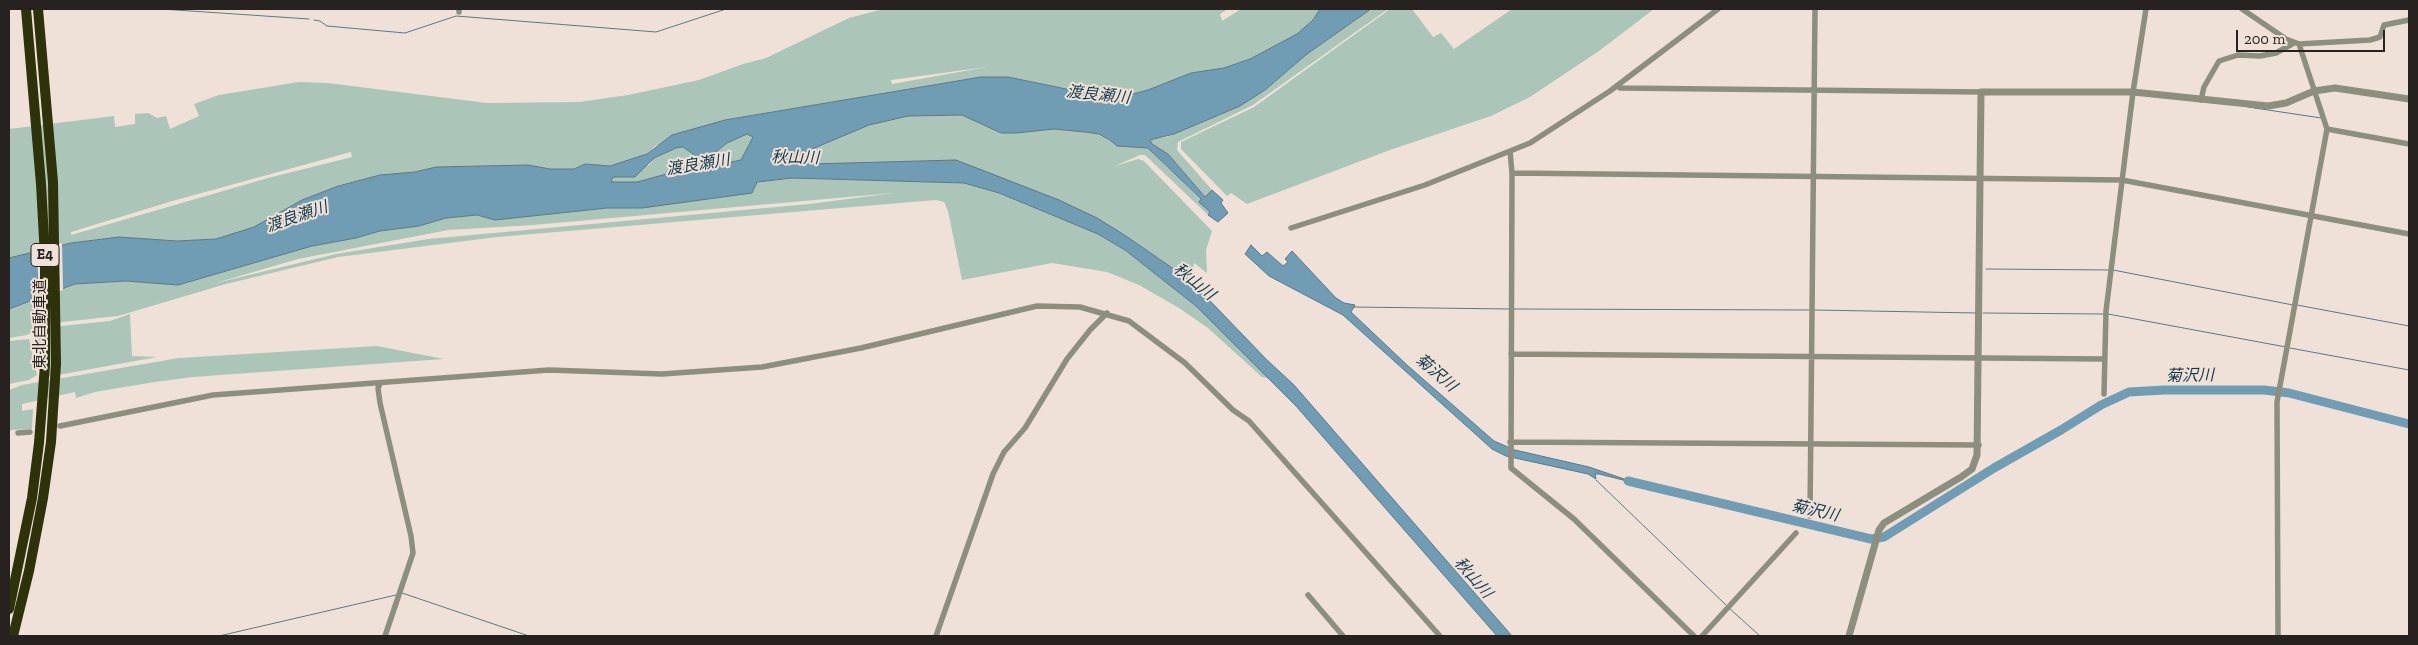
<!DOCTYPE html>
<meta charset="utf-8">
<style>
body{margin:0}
#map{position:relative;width:2418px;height:645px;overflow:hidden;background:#efe1d8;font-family:"Zilla Slab",serif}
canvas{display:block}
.frame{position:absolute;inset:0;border:10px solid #27221f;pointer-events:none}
.scale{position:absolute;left:2236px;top:30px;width:149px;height:22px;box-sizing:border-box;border:2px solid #27221f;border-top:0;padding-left:6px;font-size:15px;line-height:18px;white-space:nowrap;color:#27221f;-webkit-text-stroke:4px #efe1d8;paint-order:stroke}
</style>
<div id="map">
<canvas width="2418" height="645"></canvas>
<div class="frame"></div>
<div class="scale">200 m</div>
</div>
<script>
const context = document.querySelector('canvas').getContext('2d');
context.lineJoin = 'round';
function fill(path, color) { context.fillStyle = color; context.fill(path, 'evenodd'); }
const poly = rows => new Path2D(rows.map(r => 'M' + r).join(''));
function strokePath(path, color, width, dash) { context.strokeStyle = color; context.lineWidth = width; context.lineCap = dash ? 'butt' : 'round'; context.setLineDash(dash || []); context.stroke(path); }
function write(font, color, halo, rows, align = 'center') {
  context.font = font + ' "Zilla Slab","Noto Sans JP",serif'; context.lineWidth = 4; context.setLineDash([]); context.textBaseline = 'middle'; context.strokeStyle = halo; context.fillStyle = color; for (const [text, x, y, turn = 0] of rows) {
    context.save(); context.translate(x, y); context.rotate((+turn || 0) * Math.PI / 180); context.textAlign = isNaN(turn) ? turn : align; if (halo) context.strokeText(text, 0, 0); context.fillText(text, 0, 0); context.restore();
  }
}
const green = poly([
 [883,9,1228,9,1220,14,1222,21,1241,9,1320,9,1313,20,1297,34,1250,59,1224,68,1191,73,1148,90,1129,95,1100,96,1008,77,981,77,725,120,655,146,647,154,622,164,610,166,585,164,574,169,550,169,528,165,436,167,415,172,380,175,339,185,302,200,254,227,216,239,177,241,119,237,71,243,9,258,9,129,114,116,115,127,135,124,135,114,148,113,157,118,166,116,170,129,199,116,194,104,219,95,299,82,328,83,487,103,579,102,628,95,699,80,743,64,766,58,849,18],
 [987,67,892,84,891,80],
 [351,152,352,157,268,178,71,235,71,232,176,200],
 [1371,9,1388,9,1253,105,1178,142,1177,150,1212,190,1205,197,1168,154,1152,144,1150,140,1167,137,1198,124,1265,90,1307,54],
 [1390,9,1412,9,1433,37,1441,33,1454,49,1512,9,1654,9,1599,51,1530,97,1491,116,1390,150,1247,204,1231,193,1227,196,1181,149,1181,142,1254,107],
 [962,115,1001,133,1054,129,1085,132,1099,134,1110,140,1117,146,1148,148,1201,200,1200,202,1210,212,1208,215,1145,155,1140,155,1115,166,1138,159,1144,161,1212,231,1206,250,1207,273,1194,263,1191,281,1126,236,956,160,772,165,869,125,908,116],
 [747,134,754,137,741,160,721,163,698,173,698,169,701,164,727,143],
 [683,147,693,154,685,169,637,182,611,182,613,177,649,165,654,158,676,148],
 [792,178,964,183,998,193,1098,234,1125,250,1196,306,1271,379,1262,377,1208,328,1179,308,1139,285,1107,272,1052,263,962,280,948,211,944,202,936,200,497,237,338,257,226,284,118,316,62,322,39,328,27,335,9,338,9,309,75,284,126,281,178,285,312,246,356,238,380,231,419,226,446,218,477,215,495,220,607,208,642,208,756,182],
 [894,193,809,204,428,239,336,254,216,283,298,259,448,230,533,225],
 [130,314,132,356,157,357,42,378,33,336,41,331,61,326,110,321],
 [29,339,37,375,29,380,9,384,9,341],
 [377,346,444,359,193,377,155,382,95,392,76,398,75,392,22,404,22,411,33,409,32,429,9,430,9,390,22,385,179,358]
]);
const water = poly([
 [1320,9,1371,9,1307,54,1265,90,1240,106,1174,134,1150,140,1152,144,1168,154,1205,197,1212,190,1223,200,1221,203,1228,213,1218,222,1208,215,1210,212,1199,202,1201,199,1148,148,1117,146,1110,140,1099,134,1085,132,1054,129,1016,133,1001,133,962,115,908,116,869,125,774,165,956,160,1059,200,1097,218,1126,236,1191,281,1266,359,1294,385,1512,636,1497,636,1296,406,1196,306,1125,250,1098,234,999,193,964,183,792,178,757,182,752,193,642,208,607,208,495,220,477,215,446,218,419,226,380,231,356,238,312,246,178,285,126,281,75,284,9,309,9,258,71,243,119,237,177,241,216,239,254,227,302,200,338,186,380,175,415,172,436,167,528,165,550,169,574,169,585,164,610,166,647,154,672,135,725,120,981,77,1008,77,1100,96,1129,95,1148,90,1191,73,1224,68,1250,59,1297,34,1313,20,1320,9],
 [747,134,753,137,741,160,710,166,698,173,698,169,701,164,727,143,747,134],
 [683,147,693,154,685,169,637,182,611,182,613,177,635,177,654,158,676,148,683,147],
 [1251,245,1262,256,1267,252,1283,266,1288,262,1285,259,1292,251,1336,298,1344,303,1355,305,1351,312,1407,365,1494,441,1515,450,1589,467,1639,484,1599,474,1595,474,1596,479,1588,474,1506,456,1492,449,1343,315,1269,276,1245,254,1251,245]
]);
const pier = poly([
 [62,243,63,290,39,300,37,249]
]);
const stream = poly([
 [161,9,309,19],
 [314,20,320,21,327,26,405,33,456,16,656,32,726,9],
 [2248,107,2321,118],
 [1986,269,2109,270],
 [2113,270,2293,305],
 [2297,305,2409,326],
 [1353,307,1509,309],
 [1513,309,1809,310],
 [1815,310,1976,313],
 [1983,313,2104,314],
 [2108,314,2286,347],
 [2290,348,2409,370],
 [1596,480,1726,605],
 [402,593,529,636],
 [1729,608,1760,636],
 [219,636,396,595]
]);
const river = poly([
 [1628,481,1871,539,1884,537,1994,468,2061,430,2101,405,2129,392,2164,390,2264,390,2289,393,2409,424]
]);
const minor = poly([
 [459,9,459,12],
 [2242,9,2286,39,2299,44,2370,40,2380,37,2384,25,2409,20],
 [1617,86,1620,88,1981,92],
 [2201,100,2204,87,2219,61,2238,55,2260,56,2276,53,2294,43],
 [2327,129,2409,144],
 [1510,151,1512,173,1511,468,1574,519,1694,636],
 [1512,173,2122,180,2409,234],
 [1291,228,1425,185,1530,143,1610,91,1718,9],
 [1511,354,2104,359],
 [380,384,378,388,380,403,411,536,413,553,385,636],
 [2104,394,2106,311,2133,92,2146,9],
 [60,426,213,395,549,370,662,374,762,367,861,348,1037,306,1080,307,1129,321,1185,363,1233,410,1249,421,1440,636],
 [18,433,30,432],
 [1510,442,1979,445],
 [1810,516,1815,9],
 [1308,595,1343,636],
 [936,636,993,474,1004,452,1025,428,1067,359,1090,330,1107,313],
 [1702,636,1796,533],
 [2278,636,2277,402,2327,129,2299,44]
]);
const tertiary = poly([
 [1849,636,1879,530,1884,523,1961,477,1972,469,1977,455,1981,92,2133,92,2268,106,2286,103,2314,91,2335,88,2409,99]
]);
const motorway = poly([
 [9,609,32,498,39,443,45,365,45,257,41,184,26,9],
 [13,636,29,571,43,498,51,442,56,364,53,182,38,9]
]);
const shields = [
 [45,255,28]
];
const shieldNames = [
 ["E4",45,255]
];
const streetNames = [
 ["東北自動車道",41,324,-90]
];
const waterNames = [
 ["渡良瀬川",1098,95,6],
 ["秋山川",795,158,1],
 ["渡良瀬川",698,165,-9],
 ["渡良瀬川",297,217,-19],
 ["秋山川",1194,282,39],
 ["菊沢川",1436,373,41],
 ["菊沢川",2190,376,-1],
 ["菊沢川",1815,511,13],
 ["秋山川",1473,578,49]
];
fill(green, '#abc6b8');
fill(water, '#709db3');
strokePath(water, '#5a7887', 1);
fill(pier, '#efe1d8');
strokePath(stream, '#5a7887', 1);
strokePath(river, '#709db3', 9);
strokePath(minor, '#8c8f7d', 5.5);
strokePath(tertiary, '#8c8f7d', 7);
strokePath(motorway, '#2e320a', 10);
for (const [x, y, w] of shields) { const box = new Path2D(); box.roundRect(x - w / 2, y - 11.5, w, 23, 4); context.fillStyle = '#efe1d8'; context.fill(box); strokePath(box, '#27221f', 1); }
write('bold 14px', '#27221f', null, shieldNames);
write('15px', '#27221f', '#efe1d8', streetNames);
write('italic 16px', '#123a4b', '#efe1d8', waterNames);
</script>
